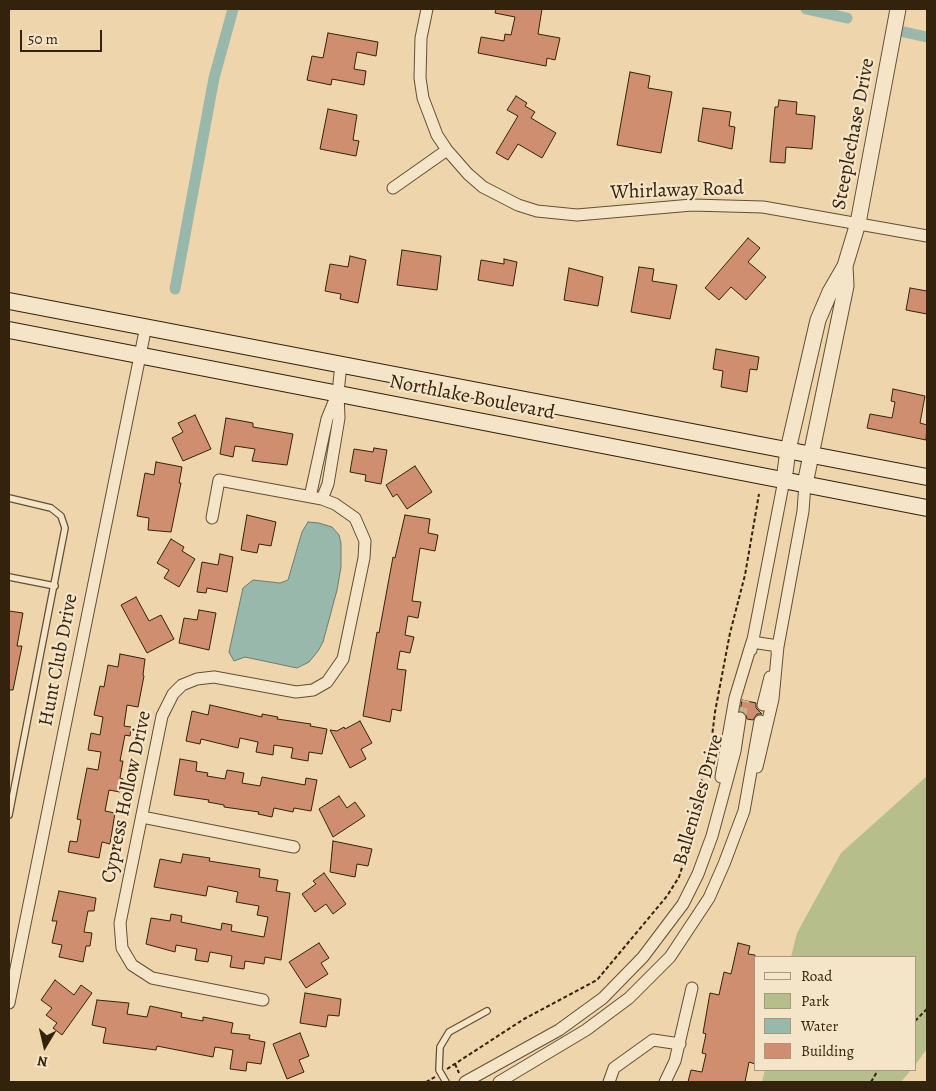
<!DOCTYPE html>
<style>
body{margin:0}
#map{position:relative;width:936px;height:1091px;overflow:hidden;background:#eed5ab;font-family:Alegreya,serif}
canvas{display:block}
.frame{position:absolute;inset:0;border:10px solid #33230c;pointer-events:none}
.legend{position:absolute;left:754px;top:956px;width:162px;height:115px;box-sizing:border-box;background:#f4e4c8;border:1px solid #a7977d;margin:0;padding:6px 9px;list-style:none;font-size:15px;color:#33230c}
.legend li{display:flex;align-items:center;gap:10px;height:25px}
.legend b{width:25px;border:1px solid #a7977d}
.north{position:absolute;left:20px;top:1021px;width:50px;height:50px;-webkit-text-stroke:4px #f4e4c8;paint-order:stroke;rotate:189deg;font-size:14px;font-weight:700;line-height:20px;text-align:center;color:#33230c}
.north::after{content:'';display:block;margin:auto;width:18px;height:22px;background:#33230c;clip-path:polygon(50% 0,100% 100%,50% 72%,0 100%)}
.scale{position:absolute;left:20px;top:30px;width:82px;height:22px;box-sizing:border-box;border:2px solid #33230c;border-top:0;padding-left:6px;font-size:15px;line-height:18px;white-space:nowrap;color:#33230c;-webkit-text-stroke:4px #f4e4c8;paint-order:stroke}
</style>
<div id="map">
<canvas width="936" height="1091"></canvas>
<div class="frame"></div>
<ul class="legend">
<li><b style="height:6px;background:#f4e4c8"></b>Road</li>
<li><b style="height:14px;background:#b6be8b"></b>Park</li>
<li><b style="height:14px;background:#99b8ac"></b>Water</li>
<li><b style="height:14px;background:#cf8e6f"></b>Building</li>
</ul>
<div class="north">N</div>
<div class="scale">50 m</div>
</div>
<script>
const context = document.querySelector('canvas').getContext('2d');
context.lineJoin = 'round';
function fill(path, color) { context.fillStyle = color; context.fill(path, 'evenodd'); }
const poly = rows => new Path2D(rows.map(r => 'M' + r).join(''));
function strokePath(path, color, width, dash) { context.strokeStyle = color; context.lineWidth = width; context.lineCap = dash ? 'butt' : 'round'; context.setLineDash(dash || []); context.stroke(path); }
function write(font, color, halo, rows, align = 'center') {
  context.font = font + ' Alegreya,serif'; context.lineWidth = 4.5; context.setLineDash([]); context.textBaseline = 'middle'; context.strokeStyle = halo; context.fillStyle = color; for (const [text, x, y, turn = 0] of rows) {
    context.save(); context.translate(x, y); context.rotate((+turn || 0) * Math.PI / 180); context.textAlign = isNaN(turn) ? turn : align; if (halo) context.strokeText(text, 0, 0); context.fillText(text, 0, 0); context.restore();
  }
}
const green = poly([
 [927,776,927,1049,915,1065,915,957,791,957,797,933,841,853],
 [765,1070,911,1070,901,1082,762,1082]
]);
const water = poly([
 [308,522,319,523,332,527,339,535,341,543,341,567,337,590,323,642,318,651,309,662,297,668,245,657,234,661,229,652,243,588,253,580,280,583,288,580,302,532,308,522]
]);
const canal = poly([
 [806,9,847,18],
 [904,32,927,37],
 [175,289,214,78,233,9]
]);
const building = poly([
 [496,9,542,9,538,34,560,38,555,60,547,58,546,66,478,53,481,37,504,41,505,34,511,35,515,17,495,13,496,9],
 [328,33,378,42,376,56,357,52,354,69,366,71,364,85,332,79,331,85,307,80,312,56,323,58,328,33],
 [630,72,650,76,648,88,672,92,661,153,617,145,630,72],
 [516,96,527,103,525,106,535,112,531,118,556,133,542,158,518,144,508,160,496,153,518,116,507,110,516,96],
 [779,100,797,102,796,114,815,116,812,149,786,147,785,163,770,162,775,107,778,107,779,100],
 [703,108,731,112,729,126,735,127,732,149,698,141,703,108],
 [328,109,357,115,353,140,359,141,356,156,320,149,328,109],
 [748,238,760,248,748,262,766,277,746,300,731,287,719,300,705,288,748,238],
 [402,250,441,256,437,290,397,285,402,250],
 [350,256,366,260,358,303,340,299,341,294,325,291,330,264,348,267,350,256],
 [504,259,517,262,513,286,478,280,481,260,504,264,504,259],
 [639,267,654,269,652,281,677,285,670,319,631,312,639,267],
 [569,268,603,277,598,306,564,300,569,268],
 [910,288,927,291,927,314,906,310,910,288],
 [716,349,759,357,757,370,750,369,747,392,721,387,723,371,713,369,716,349],
 [893,389,925,396,920,423,927,425,926,440,867,428,870,414,892,418,895,402,891,401,893,389],
 [195,415,211,449,183,461,172,438,183,432,178,423,195,415],
 [226,418,253,423,253,427,293,434,287,465,252,461,255,449,235,446,233,457,220,454,226,418],
 [374,448,387,450,381,484,365,481,366,475,350,472,354,449,373,452,374,448],
 [156,462,182,467,179,483,181,483,171,532,148,530,149,518,137,516,145,473,154,475,156,462],
 [415,466,432,492,407,509,397,494,393,497,386,485,415,466],
 [247,515,276,522,271,546,259,544,257,553,241,550,247,515],
 [405,515,430,519,428,533,438,535,435,551,420,548,412,601,421,602,418,618,408,616,405,635,414,637,410,653,400,651,397,669,406,670,401,711,392,709,390,722,363,716,377,632,379,633,393,557,395,558,405,515],
 [171,539,184,547,182,551,195,559,179,587,164,578,169,570,157,563,171,539],
 [220,554,233,557,227,592,207,588,206,593,197,592,202,562,218,565,220,554],
 [136,597,149,621,161,615,174,639,147,653,121,605,136,597],
 [199,610,216,613,209,650,179,643,184,618,197,620,199,610],
 [9,611,23,613,17,646,22,646,13,690,9,690,9,611],
 [120,654,145,659,143,675,144,676,138,707,127,705,124,726,131,727,130,736,125,735,120,761,123,761,120,778,123,779,120,792,109,790,105,811,115,813,110,844,102,842,99,858,68,852,70,841,77,842,81,820,77,819,87,768,98,770,101,752,88,750,91,733,100,735,103,717,94,715,100,686,104,687,108,665,118,667,120,654],
 [742,700,756,703,756,708,762,714,757,714,753,720,747,719,745,712,740,711,742,700],
 [210,705,262,717,262,714,278,717,277,719,311,724,310,726,327,729,322,754,309,752,308,761,291,758,293,748,274,745,273,755,256,752,258,742,240,738,238,748,201,739,200,744,186,741,192,711,208,715,210,705],
 [360,721,372,743,361,749,366,759,350,768,330,730,337,731,344,727,345,729,360,721],
 [180,759,197,762,196,771,208,773,207,776,225,779,227,770,244,773,242,783,260,786,262,777,305,785,306,778,317,780,311,811,294,808,293,812,274,808,272,817,258,814,259,812,224,807,224,805,208,802,209,800,174,795,180,759],
 [339,796,347,808,355,802,365,816,333,837,319,809,339,796],
 [333,841,372,849,368,866,357,864,355,877,330,872,333,841],
 [183,854,210,858,209,861,260,869,259,877,278,880,276,891,290,893,281,960,265,957,264,964,245,961,244,969,230,967,232,956,210,952,208,962,195,960,197,949,176,945,175,952,146,944,151,918,170,921,171,914,182,916,181,922,221,930,222,923,232,925,231,931,264,937,268,917,257,915,259,906,236,902,238,892,208,886,206,896,154,887,160,859,181,863,183,854],
 [324,873,346,904,333,914,326,904,315,912,302,894,316,884,313,881,324,873],
 [59,891,96,898,94,911,88,911,84,932,92,933,90,946,86,946,83,962,59,957,62,945,52,943,57,921,52,921,59,891],
 [319,943,329,958,321,963,328,974,306,988,289,962,319,943],
 [738,943,750,946,748,954,755,955,755,1064,749,1062,745,1082,688,1082,691,1070,702,1072,706,1054,702,1053,706,1034,703,1033,710,993,719,995,724,972,731,974,738,943],
 [55,980,74,995,81,985,92,993,62,1035,53,1028,57,1023,46,1015,52,1008,41,1000,55,980],
 [305,993,341,999,339,1016,328,1015,326,1027,300,1023,305,993],
 [97,1000,129,1003,127,1014,147,1017,150,1006,182,1013,181,1017,203,1021,203,1017,233,1023,231,1033,250,1035,249,1039,265,1042,261,1064,247,1062,246,1071,230,1069,233,1050,215,1047,213,1057,157,1046,156,1050,103,1043,106,1028,92,1025,97,1000],
 [300,1033,309,1056,299,1060,304,1072,287,1079,273,1044,300,1033]
]);
const minorTunnel = poly([
 [740,718,744,700]
]);
const path = poly([
 [915,1021,927,1009],
 [455,1064,459,1073],
 [447,1069,524,1019,597,980,667,896,679,877,692,836,699,789,710,753,715,712,730,633,745,575,759,494],
 [426,1082,435,1077],
 [871,1082,878,1070]
]);
const service = poly([
 [9,498,51,508,61,516,65,528,9,815],
 [9,577,55,586],
 [446,1082,439,1070,440,1047,449,1032,487,1011]
]);
const minor = poly([
 [427,9,421,38,420,78,423,98,437,135,447,150,468,174,483,187,518,205,537,211,577,215,692,205,763,207,927,236],
 [393,188,447,150],
 [310,497,327,419,336,397],
 [322,499,328,484,339,418,338,393,341,364],
 [212,518,219,480,322,499,335,504,355,518,365,541,364,558,343,659,327,682,313,690,296,692,214,677,197,679,182,685,173,694,162,716,120,923,122,948,132,965,152,978,263,1000],
 [751,650,784,480],
 [777,652,803,511,805,484],
 [763,705,770,677],
 [721,777,735,698,752,642,778,646,773,699,757,767],
 [142,817,294,847],
 [9,1003,146,326],
 [465,1082,559,1030,603,998,643,957,683,904,698,874,712,836,735,751,740,718],
 [499,1082,586,1030,629,998,670,957,709,898,724,864,744,811,760,721],
 [609,1082,614,1068,653,1040,680,1044],
 [665,1082,675,1061,692,988]
]);
const tertiary = poly([
 [784,480,788,450,818,320,830,292,845,266,858,223,898,9],
 [805,484,846,286,845,266]
]);
const secondary = poly([
 [9,301,927,477],
 [9,330,927,508]
]);
const streetNames = [
 ["Steeplechase Drive",854,134,-79],
 ["Whirlaway Road",677,191,-2],
 ["Northlake Boulevard",472,398,11],
 ["Hunt Club Drive",59,660,-79],
 ["Cypress Hollow Drive",127,797,-78],
 ["Ballenisles Drive",699,800,-74]
];
fill(green, '#b6be8b');
fill(water, '#99b8ac');
strokePath(water, '#707c6c', 1);
strokePath(canal, '#99b8ac', 11);
fill(building, '#cf8e6f');
strokePath(building, '#33230c', 1);
strokePath(minorTunnel, '#c9b18b', 11, [11, 5.5]);
strokePath(service, '#625034', 8);
strokePath(minor, '#625034', 13);
strokePath(tertiary, '#625034', 17);
strokePath(secondary, '#33230c', 18);
strokePath(path, '#33230c', 2, [4, 2.5]);
strokePath(service, '#f4e4c8', 5.5);
strokePath(minor, '#f4e4c8', 11);
strokePath(tertiary, '#f4e4c8', 15);
strokePath(secondary, '#f4e4c8', 16);
write('20px', '#33230c', '#f4e4c8', streetNames);
</script>
